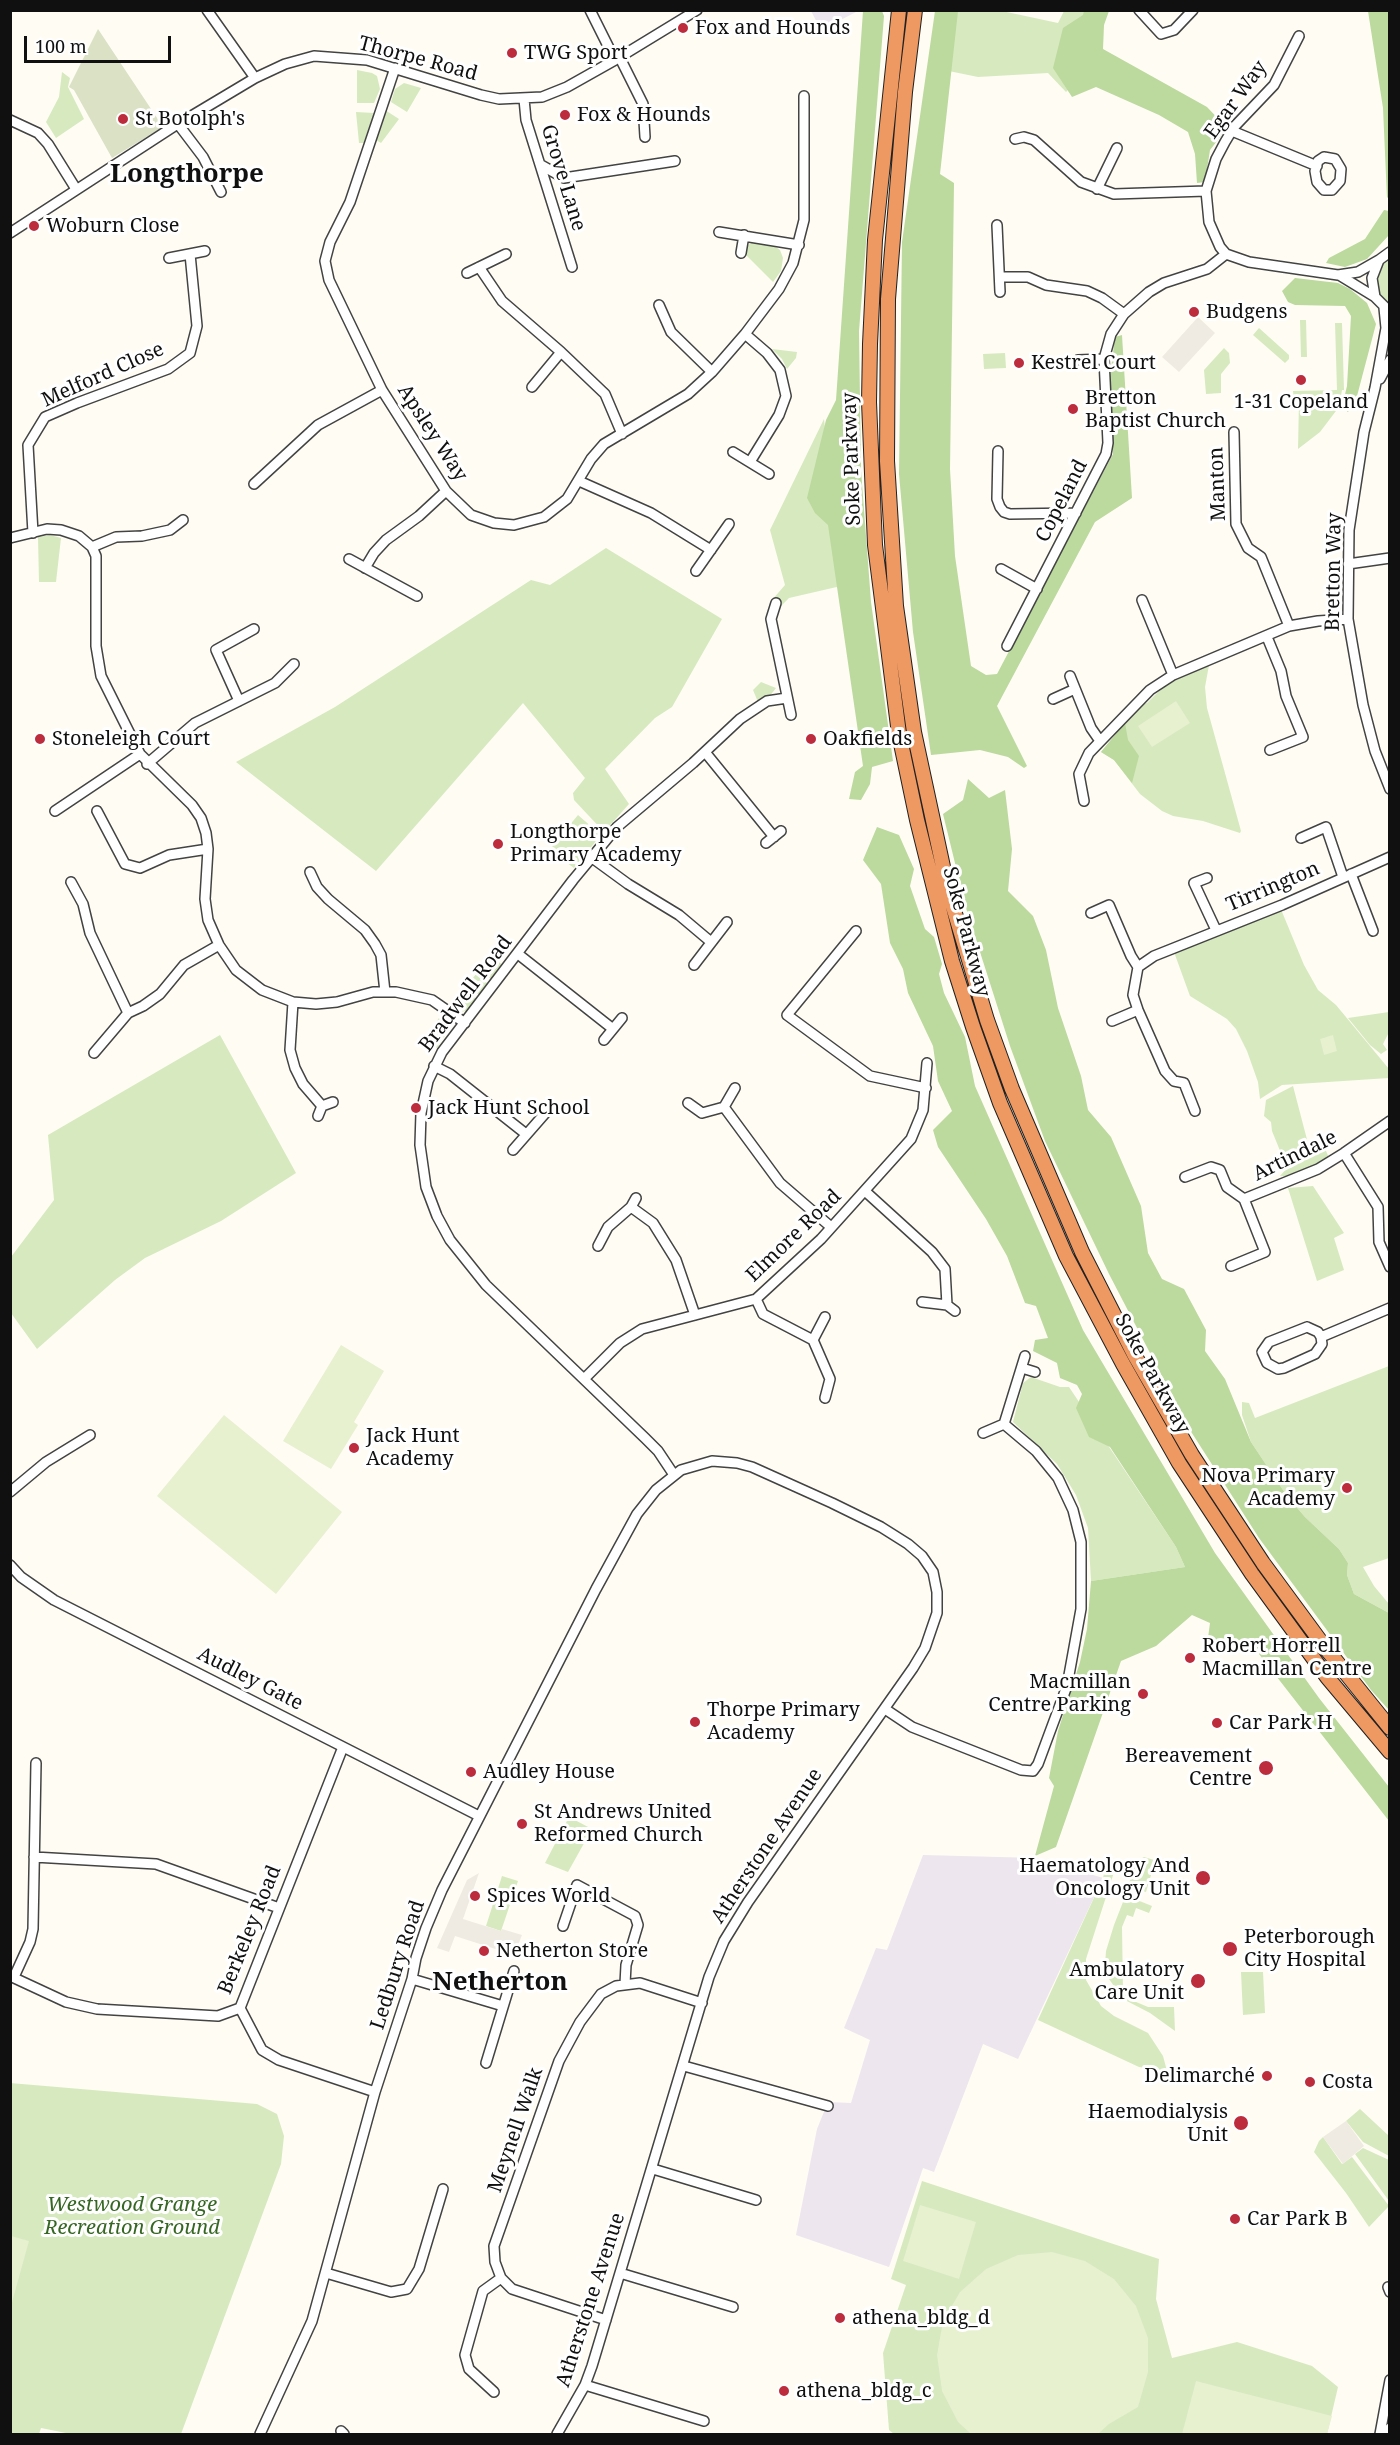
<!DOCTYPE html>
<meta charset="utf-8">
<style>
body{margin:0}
#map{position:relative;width:1400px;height:2445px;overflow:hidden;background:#fffcf4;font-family:"Noto Serif",serif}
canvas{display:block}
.frame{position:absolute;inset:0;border:12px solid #101010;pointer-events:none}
.scale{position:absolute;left:24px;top:36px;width:147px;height:27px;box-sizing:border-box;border:3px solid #101010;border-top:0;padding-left:8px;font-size:18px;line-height:21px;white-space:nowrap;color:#101010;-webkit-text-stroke:4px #fff;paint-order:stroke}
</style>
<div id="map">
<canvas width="1400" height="2445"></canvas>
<div class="frame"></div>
<div class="scale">100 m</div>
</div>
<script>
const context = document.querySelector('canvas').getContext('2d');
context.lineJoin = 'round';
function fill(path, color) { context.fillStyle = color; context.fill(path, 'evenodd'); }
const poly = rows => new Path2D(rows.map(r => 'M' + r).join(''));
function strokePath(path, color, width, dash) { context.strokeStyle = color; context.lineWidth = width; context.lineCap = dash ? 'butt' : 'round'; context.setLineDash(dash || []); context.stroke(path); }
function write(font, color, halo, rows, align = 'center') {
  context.font = font + ' "Noto Serif",serif'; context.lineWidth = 6; context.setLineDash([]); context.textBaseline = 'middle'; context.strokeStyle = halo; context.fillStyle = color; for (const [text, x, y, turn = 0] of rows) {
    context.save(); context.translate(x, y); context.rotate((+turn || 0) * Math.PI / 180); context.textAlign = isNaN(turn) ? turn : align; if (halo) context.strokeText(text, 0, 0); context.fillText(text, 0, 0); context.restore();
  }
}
const industrial = poly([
 [811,11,858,11,821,30],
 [923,1855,1037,1858,1103,1878,1018,2059,983,2044,934,2172,923,2168,889,2267,796,2235,817,2129,828,2102,851,2103,870,2040,844,2028,876,1948,887,1950]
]);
const green = poly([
 [955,11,1002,11,1058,23,1064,11,1106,11,1095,62,1066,92,1048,73,978,77,944,70],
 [357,70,372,73,377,76,380,89,374,103,357,103],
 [62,72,70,78,68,87,84,119,56,138,46,122,59,97],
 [404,83,421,88,407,112,391,102,395,89],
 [385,110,399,119,381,143,376,140],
 [356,112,374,113,364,143,359,143],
 [754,241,773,245,780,250,783,258,781,271,773,282,744,253,744,248],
 [1389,252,1389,312,1375,297,1374,269],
 [1300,320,1306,320,1307,357,1301,357],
 [1335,323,1342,323,1344,390,1342,390,1339,407,1320,432,1298,449,1299,402,1294,402,1293,391,1337,390],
 [1259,328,1289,355,1289,359,1285,363,1253,335],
 [1224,348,1229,353,1230,363,1221,374,1221,393,1206,394,1204,370],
 [772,349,797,352,796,358,787,369,782,359],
 [1005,353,1006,368,984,369,983,354],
 [824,419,841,586,789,598,780,607,772,600,785,585,770,530],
 [50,535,61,538,56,582,39,582,38,537],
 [606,548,722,619,672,707,655,718,605,769,629,804,604,832,574,800,573,793,585,778,523,703,376,871,236,762,335,707,531,580,550,585],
 [1209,665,1205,687,1207,708,1241,831,1240,833,1203,821,1173,816,1162,811,1140,794,1114,760,1101,752,1139,705,1147,703,1160,690,1174,681],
 [761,682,776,688,769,697,758,702,753,690],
 [578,815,601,835,574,868,559,857,559,853,551,845,551,842,545,834,545,831,568,827],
 [1280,907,1304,965,1318,990,1336,1005,1389,1069,1389,1078,1282,1085,1260,1099,1258,1082,1247,1051,1236,1029,1227,1019,1190,996,1174,952],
 [492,957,504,966,492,980,480,971],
 [477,973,489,985,480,996,467,985],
 [464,988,477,1000,467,1011,459,1012,449,1007,450,1003],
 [1389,1012,1389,1032,1383,1044,1387,1050,1381,1054,1370,1045,1348,1018],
 [439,1018,447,1027,446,1034,437,1048,423,1040],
 [220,1035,296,1173,221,1221,145,1258,115,1280,37,1349,11,1313,11,1257,54,1200,48,1135],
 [1293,1086,1310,1151,1324,1146,1329,1158,1289,1176,1280,1176,1287,1168,1272,1131,1271,1122,1264,1116,1266,1100],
 [1313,1186,1344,1233,1334,1238,1344,1270,1317,1281,1288,1188],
 [1389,1366,1389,1558,1363,1567,1374,1586,1389,1604,1389,1613,1354,1594,1347,1575,1348,1563,1339,1549,1305,1517,1287,1496,1251,1442,1242,1415,1242,1402,1249,1403,1255,1418],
 [1031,1377,1060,1387,1069,1387,1176,1547,1185,1567,1091,1581,1088,1528,1076,1495,1057,1464,1013,1422,1023,1383],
 [569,1817,592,1829,568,1872,545,1863],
 [1144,1857,1164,1863,1163,1868,1154,1865,1146,1892,1128,1886,1136,1862],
 [1106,1865,1115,1869,1086,1959,1086,1980,1101,2006,1114,2016,1148,2033,1163,2056,1167,2071,1139,2067,1038,2020,1103,1878],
 [502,1876,518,1881,501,1931,486,1926],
 [1132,1898,1152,1906,1149,1913,1136,1908,1133,1917,1127,1915,1122,1927,1123,1992,1129,1999,1148,2007,1174,2007,1175,2031,1150,2013,1123,1999,1109,1979,1105,1965,1106,1951,1114,1925,1123,1902],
 [1241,1972,1263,1972,1265,2013,1243,2015],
 [10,2083,257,2104,277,2114,284,2136,281,2164,181,2434,71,2434,41,2428,39,2434,11,2434],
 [1360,2109,1389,2136,1389,2156,1363,2142,1346,2121],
 [1323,2137,1342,2164,1352,2157,1389,2206,1369,2227,1346,2193,1314,2152,1319,2141],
 [1363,2148,1389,2160,1389,2201,1355,2154],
 [922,2181,1159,2259,1156,2299,1172,2358,1237,2342,1312,2366,1338,2387,1327,2434,894,2434,889,2430,883,2353,906,2285,891,2279]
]);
const forest = poly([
 [863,11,882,11,884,16,859,331,861,470,871,602,893,761,872,767,870,784,861,800,849,799,855,772,863,766,828,525,815,513,807,498,826,420,836,400],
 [935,11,958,11,940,174,954,183,950,469,955,556,971,666,986,675,997,674,1113,454,1109,385,1115,337,1122,335,1132,498,1095,522,997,706,1027,766,1024,768,1008,757,980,750,931,755,913,632,899,474,902,242],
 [1084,11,1109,11,1104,25,1103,49,1207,107,1227,128,1210,150,1205,182,1197,183,1195,154,1188,132,1159,115,1096,87,1072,97,1053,68,1063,28,1083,15],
 [1368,11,1389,11,1390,195,1387,198,1383,108],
 [1384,210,1389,211,1389,235,1367,259,1345,267,1326,263,1329,258,1365,239],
 [1295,278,1338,283,1350,289,1367,303,1376,324,1357,396,1348,412,1342,407,1347,386,1351,316,1345,306,1295,305,1288,302,1282,291],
 [1125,723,1128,740,1139,756,1132,783,1114,760,1101,752],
 [968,779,989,798,1005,790,1012,849,1008,891,1033,916,1046,950,1058,1008,1081,1076,1088,1110,1111,1137,1141,1206,1148,1253,1162,1279,1184,1289,1206,1330,1205,1351,1225,1379,1251,1442,1287,1496,1305,1517,1339,1549,1348,1563,1347,1575,1354,1594,1389,1613,1389,1710,1371,1690,1259,1538,1190,1430,1109,1274,1045,1141,1010,1046,966,908,943,814,963,800],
 [877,827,899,835,914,869,910,886,925,929,934,937,942,964,939,974,944,993,965,1037,975,1086,1083,1330,1215,1553,1319,1698,1389,1787,1389,1821,1252,1645,1213,1650,1208,1638,1210,1623,1192,1615,1156,1646,1121,1661,1056,1847,1035,1856,1054,1786,1049,1778,1058,1731,1080,1662,1087,1629,1091,1581,1185,1567,1176,1547,1110,1447,1089,1437,1076,1408,1082,1394,1077,1385,1060,1378,1057,1363,1033,1351,1035,1340,1048,1338,1036,1306,1025,1303,1007,1256,986,1219,938,1147,933,1130,952,1111,938,1081,933,1046,908,993,903,969,890,943,881,884,863,860]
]);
const cemetery = poly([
 [98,29,163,127,112,158,74,90,69,87]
]);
const pitch = poly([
 [1176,701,1190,723,1152,747,1138,726],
 [1333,1035,1337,1051,1324,1055,1320,1039],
 [341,1345,384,1371,354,1422,358,1425,331,1469,283,1441],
 [224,1415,342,1512,276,1594,157,1496],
 [920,2205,976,2222,959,2279,903,2261],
 [11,2236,29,2241,11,2306,10,2236],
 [1052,2252,1085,2261,1114,2279,1136,2306,1148,2338,1148,2372,1138,2407,1109,2424,1098,2434,971,2434,958,2422,942,2391,937,2355,943,2321,960,2292,986,2269,1018,2255],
 [1196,2381,1332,2416,1327,2434,1182,2434]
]);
const plaza = poly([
 [1198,317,1215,333,1179,372,1162,357],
 [479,1873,463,1919,501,1931,502,1929,522,1935,514,1955,455,1936,449,1952,437,1948,467,1880],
 [1346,2121,1364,2146,1343,2164,1323,2137]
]);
const minor = poly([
 [207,10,255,78],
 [590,10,615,60],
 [1139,10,1161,34,1174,30,1193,10],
 [1299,36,1274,85,1234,127,1225,142,1216,159,1206,191,1209,222,1220,247,1226,254,1249,262,1338,275,1358,272,1379,260],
 [620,58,643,104,645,137],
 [395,68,350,202,330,242,325,261,329,280,382,390,446,491,471,515,494,523,514,525,544,517,567,499,591,459,604,444,688,394,712,372,745,334,779,289,793,263,804,220,804,96],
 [524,99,526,120,572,267],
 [10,120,38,133,48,144,76,189],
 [178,124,203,157,221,192],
 [1232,131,1317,166],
 [1015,139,1024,137,1034,140,1081,182,1114,194,1206,191],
 [1324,157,1335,159,1341,169,1340,181,1332,190,1324,190,1317,182,1315,171,1318,161,1324,157],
 [541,165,564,178,675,161],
 [1097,189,1117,148],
 [997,225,1000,292],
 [719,232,799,245],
 [10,233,173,127,255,78,285,64,314,56,367,60,481,95,499,99,542,97,567,87,615,60,697,10],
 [741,253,744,235],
 [169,258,205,251],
 [479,267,502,301,561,352,605,394,622,434],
 [467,273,506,254],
 [1339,275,1375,297],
 [1000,277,1028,277,1046,285,1087,291,1102,298,1124,314],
 [659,305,671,332,712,372],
 [1384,308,1386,328,1375,388,1364,432,1349,530,1348,619,1363,705,1375,751,1390,789],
 [1388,310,1375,297,1372,278,1379,260,1390,252],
 [745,334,767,353,780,370,786,396,779,415,750,462],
 [1078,360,1104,359],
 [1380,379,1390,360],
 [532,387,561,352],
 [1234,432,1236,524,1248,548,1261,557,1289,626],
 [998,451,997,499,1000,507,1004,512,1010,514,1076,513],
 [733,452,769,474],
 [579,481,651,513,711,550],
 [254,484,318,425,382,390],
 [33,533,28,445,45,417,77,403,168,369,190,353,197,326,190,254],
 [10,538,47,529,61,530,79,536,92,547,96,556,96,646,101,676,140,754,192,805,201,818,206,833,208,849,205,899,208,920,219,945,236,970,262,990,293,1002,316,1004,337,1002,373,992,396,992,432,1000,465,1023],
 [92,547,116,537,142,536,170,530,183,520],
 [349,559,417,596],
 [1348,564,1390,558],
 [365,568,374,553,386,540,419,516,446,491],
 [1001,569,1037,589],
 [696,571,729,524],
 [1142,600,1173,675],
 [776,603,771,619,791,715],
 [1267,637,1281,671,1286,696,1303,737,1270,750],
 [1007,646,1106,454,1108,443,1104,359,1111,334,1124,314,1149,292,1164,283,1207,269,1226,254],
 [1070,676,1091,728,1100,741],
 [1053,699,1075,689],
 [239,701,216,650,254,629],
 [705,752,774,837],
 [147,764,195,723,275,683,294,664],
 [1084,801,1079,774,1089,753,1150,690,1173,675,1289,626,1318,621,1348,619],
 [55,811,140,754],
 [97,811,125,864,140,868,169,855,208,849],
 [1301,838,1326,827,1343,877],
 [766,843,781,831],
 [591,857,628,884,679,915,711,942],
 [310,872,317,887,328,899,365,930,375,944,381,955,385,992],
 [1351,874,1373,931],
 [1207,878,1194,883,1216,930],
 [71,882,83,904,90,933,128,1013],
 [1091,913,1109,905,1131,956,1138,967],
 [856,931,787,1015,870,1076,926,1088],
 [518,954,613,1029],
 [694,965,727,922],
 [293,1002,290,1050,295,1068,303,1084,322,1106],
 [1112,1021,1138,1010],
 [604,1040,622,1018],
 [94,1053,128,1013,143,1006,160,994,184,965,219,945],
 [434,1066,450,1074,526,1134],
 [688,1103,702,1113,724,1107,735,1088],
 [724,1107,780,1183,831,1227],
 [1195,1111,1184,1083,1174,1081,1165,1071,1138,1010,1133,995,1138,967,1154,956,1282,905,1390,857],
 [318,1116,322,1106,333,1102],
 [513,1150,548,1110],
 [1344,1153,1378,1207,1379,1242,1390,1267],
 [1185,1177,1211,1167,1220,1170,1227,1187,1244,1199,1265,1252,1231,1266],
 [866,1192,932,1252,945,1269,947,1305],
 [1244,1199,1318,1169,1344,1153,1390,1121],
 [631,1207,653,1223,676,1260,695,1315],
 [598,1246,608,1227,631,1207,636,1198],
 [756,1299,763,1314,813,1340,830,1379,825,1398],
 [922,1302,947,1305,955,1311],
 [1307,1327,1318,1332,1321,1337,1322,1344,1315,1354,1284,1368,1278,1369,1267,1363,1262,1352,1269,1342,1307,1327],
 [1321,1337,1390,1308],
 [813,1340,825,1317],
 [1022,1368,1035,1372],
 [584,1379,620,1343,642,1329,756,1299,821,1239,911,1139,923,1110,927,1063],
 [1004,1424,1025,1356],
 [983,1433,1004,1424],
 [674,1475,658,1451,645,1438,486,1285,450,1240,437,1216,426,1187,420,1145,421,1113,428,1081,442,1052,573,880,617,827,693,763,740,719,767,701,787,698],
 [10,1492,46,1462,90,1435],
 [10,1565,21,1577,54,1600,479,1816],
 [885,1709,912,1727,1021,1770,1033,1771,1038,1764,1067,1686,1081,1609,1081,1542,1073,1510,1058,1478,1036,1451,1004,1424],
 [34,1857,156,1864,279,1908],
 [563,1926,577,1885,635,1916,638,1925,626,1965,625,1984],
 [10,1976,66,2002,97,2009,218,2016,240,2008,343,1747],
 [14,1977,30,1942,33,1929,36,1763],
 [412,1979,503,2006],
 [240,2008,262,2050,279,2060,375,2092],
 [486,2063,514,1971],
 [684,2066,828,2106],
 [653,2169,756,2200],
 [326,2273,391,2292,407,2289,419,2269,443,2189],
 [620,2273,733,2307],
 [1388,2287,1390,2292],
 [606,2320,512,2289,501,2278,495,2262,494,2246,559,2061,580,2022,601,1994,616,1986,640,1983,702,2003],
 [585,2385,704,2421],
 [494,2392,469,2369,465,2355,483,2291,501,2278],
 [341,2431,344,2434],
 [260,2434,312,2321,375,2092,412,1979,416,1958,426,1928,442,1890,596,1589,637,1514,656,1490,681,1470,712,1461,737,1463,752,1467,832,1503,881,1527,908,1544,922,1556,933,1572,937,1592,937,1613,925,1648,913,1668,748,1902,724,1941,709,1977,592,2366,585,2385,557,2434],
 [1380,2434,1390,2380],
 [1389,2434,1390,2428]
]);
const highway = poly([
 [899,10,875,240,870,344,869,402,875,545,899,734,917,820,952,961,973,1027,1000,1103,1066,1256,1123,1364,1179,1463,1252,1574,1327,1677,1390,1752],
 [915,10,905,92,888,299,887,461,896,606,914,732,948,890,987,1020,1012,1089,1082,1252,1135,1356,1192,1455,1263,1563,1324,1646,1390,1728]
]);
const markers = [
 [683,28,6,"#bc2c3d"],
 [512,53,6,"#bc2c3d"],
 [565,115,6,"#bc2c3d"],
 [123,119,6,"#bc2c3d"],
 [34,226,6,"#bc2c3d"],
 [1194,312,6,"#bc2c3d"],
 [1019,363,6,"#bc2c3d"],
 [1301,380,6,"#bc2c3d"],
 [1073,409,6,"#bc2c3d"],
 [40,739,6,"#bc2c3d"],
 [811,739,6,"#bc2c3d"],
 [498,844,6,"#bc2c3d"],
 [416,1108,6,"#bc2c3d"],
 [354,1448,6,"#bc2c3d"],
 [1347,1488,6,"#bc2c3d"],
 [1190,1658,6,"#bc2c3d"],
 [1143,1694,6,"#bc2c3d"],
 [695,1722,6,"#bc2c3d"],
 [1217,1723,6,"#bc2c3d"],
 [1266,1768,8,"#bc2c3d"],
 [471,1772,6,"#bc2c3d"],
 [522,1824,6,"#bc2c3d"],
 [1203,1878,8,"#bc2c3d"],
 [475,1896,6,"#bc2c3d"],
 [1230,1949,8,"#bc2c3d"],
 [484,1951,6,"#bc2c3d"],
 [1198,1981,8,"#bc2c3d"],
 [1267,2076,6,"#bc2c3d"],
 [1310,2082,6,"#bc2c3d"],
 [1241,2123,8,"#bc2c3d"],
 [1235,2219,6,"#bc2c3d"],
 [840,2318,6,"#bc2c3d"],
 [784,2391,6,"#bc2c3d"]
];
const poiNames = [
 ["Fox and Hounds",695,28],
 ["TWG Sport",524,53],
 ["Fox & Hounds",577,115],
 ["St Botolph's",135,119],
 ["Woburn Close",46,226],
 ["Budgens",1206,312],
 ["Kestrel Court",1031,363],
 ["Bretton",1085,398],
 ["Baptist Church",1085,421],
 ["1-31 Copeland",1301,402,"center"],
 ["Stoneleigh Court",52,739],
 ["Oakfields",823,739],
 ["Longthorpe",510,832],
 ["Primary Academy",510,855],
 ["Jack Hunt School",428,1108],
 ["Jack Hunt",366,1436],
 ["Academy",366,1459],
 ["Nova Primary",1335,1476,"right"],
 ["Academy",1335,1499,"right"],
 ["Robert Horrell",1202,1646],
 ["Macmillan Centre",1202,1669],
 ["Macmillan",1131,1682,"right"],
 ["Centre Parking",1131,1705,"right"],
 ["Thorpe Primary",707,1710],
 ["Academy",707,1733],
 ["Car Park H",1229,1723],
 ["Bereavement",1252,1756,"right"],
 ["Centre",1252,1779,"right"],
 ["Audley House",483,1772],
 ["St Andrews United",534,1812],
 ["Reformed Church",534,1835],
 ["Haematology And",1190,1866,"right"],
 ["Oncology Unit",1190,1889,"right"],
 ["Spices World",487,1896],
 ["Peterborough",1244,1937],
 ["City Hospital",1244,1960],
 ["Netherton Store",496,1951],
 ["Ambulatory",1184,1970,"right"],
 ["Care Unit",1184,1993,"right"],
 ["Delimarché",1255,2076,"right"],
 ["Costa",1322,2082],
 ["Haemodialysis",1228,2112,"right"],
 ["Unit",1228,2135,"right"],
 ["Car Park B",1247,2219],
 ["athena_bldg_d",852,2318],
 ["athena_bldg_c",796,2391]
];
const streetNames = [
 ["Thorpe Road",418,59,15],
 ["Egar Way",1236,100,-54],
 ["Grove Lane",563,178,73],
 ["Melford Close",103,375,-24],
 ["Apsley Way",432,433,57],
 ["Soke Parkway",852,459,-92],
 ["Manton",1218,484,-92],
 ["Copeland",1062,501,-63],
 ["Bretton Way",1334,572,-89],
 ["Tirrington",1273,887,-23],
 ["Soke Parkway",966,932,75],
 ["Bradwell Road",466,994,-53],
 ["Artindale",1295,1156,-26],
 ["Elmore Road",794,1236,-44],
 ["Soke Parkway",1152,1374,61],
 ["Audley Gate",250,1679,27],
 ["Atherstone Avenue",767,1846,-56],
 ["Berkeley Road",250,1930,-68],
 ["Ledbury Road",398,1965,-72],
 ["Meynell Walk",516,2130,-71],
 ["Atherstone Avenue",591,2300,-72]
];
const parkNames = [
 ["Westwood Grange",132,2205],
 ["Recreation Ground",132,2228]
];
const districtNames = [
 ["Longthorpe",187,175],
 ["Netherton",500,1983]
];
fill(industrial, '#ede6ee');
fill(green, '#d7e9be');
fill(forest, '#bcd99e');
fill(cemetery, '#dae1c4');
fill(pitch, '#e7f0cf');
fill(plaza, '#f0ebe2');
strokePath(minor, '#434343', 12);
strokePath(highway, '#212121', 16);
strokePath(minor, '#fff', 9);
strokePath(highway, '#ef9962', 14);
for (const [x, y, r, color] of markers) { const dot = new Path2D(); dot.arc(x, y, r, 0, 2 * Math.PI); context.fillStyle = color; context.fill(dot); strokePath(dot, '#fff', 2); }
write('20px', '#101010', '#fff', poiNames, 'left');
write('20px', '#101010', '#fff', streetNames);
write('italic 20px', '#356722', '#fff', parkNames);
write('bold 26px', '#101010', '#fff', districtNames);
</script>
